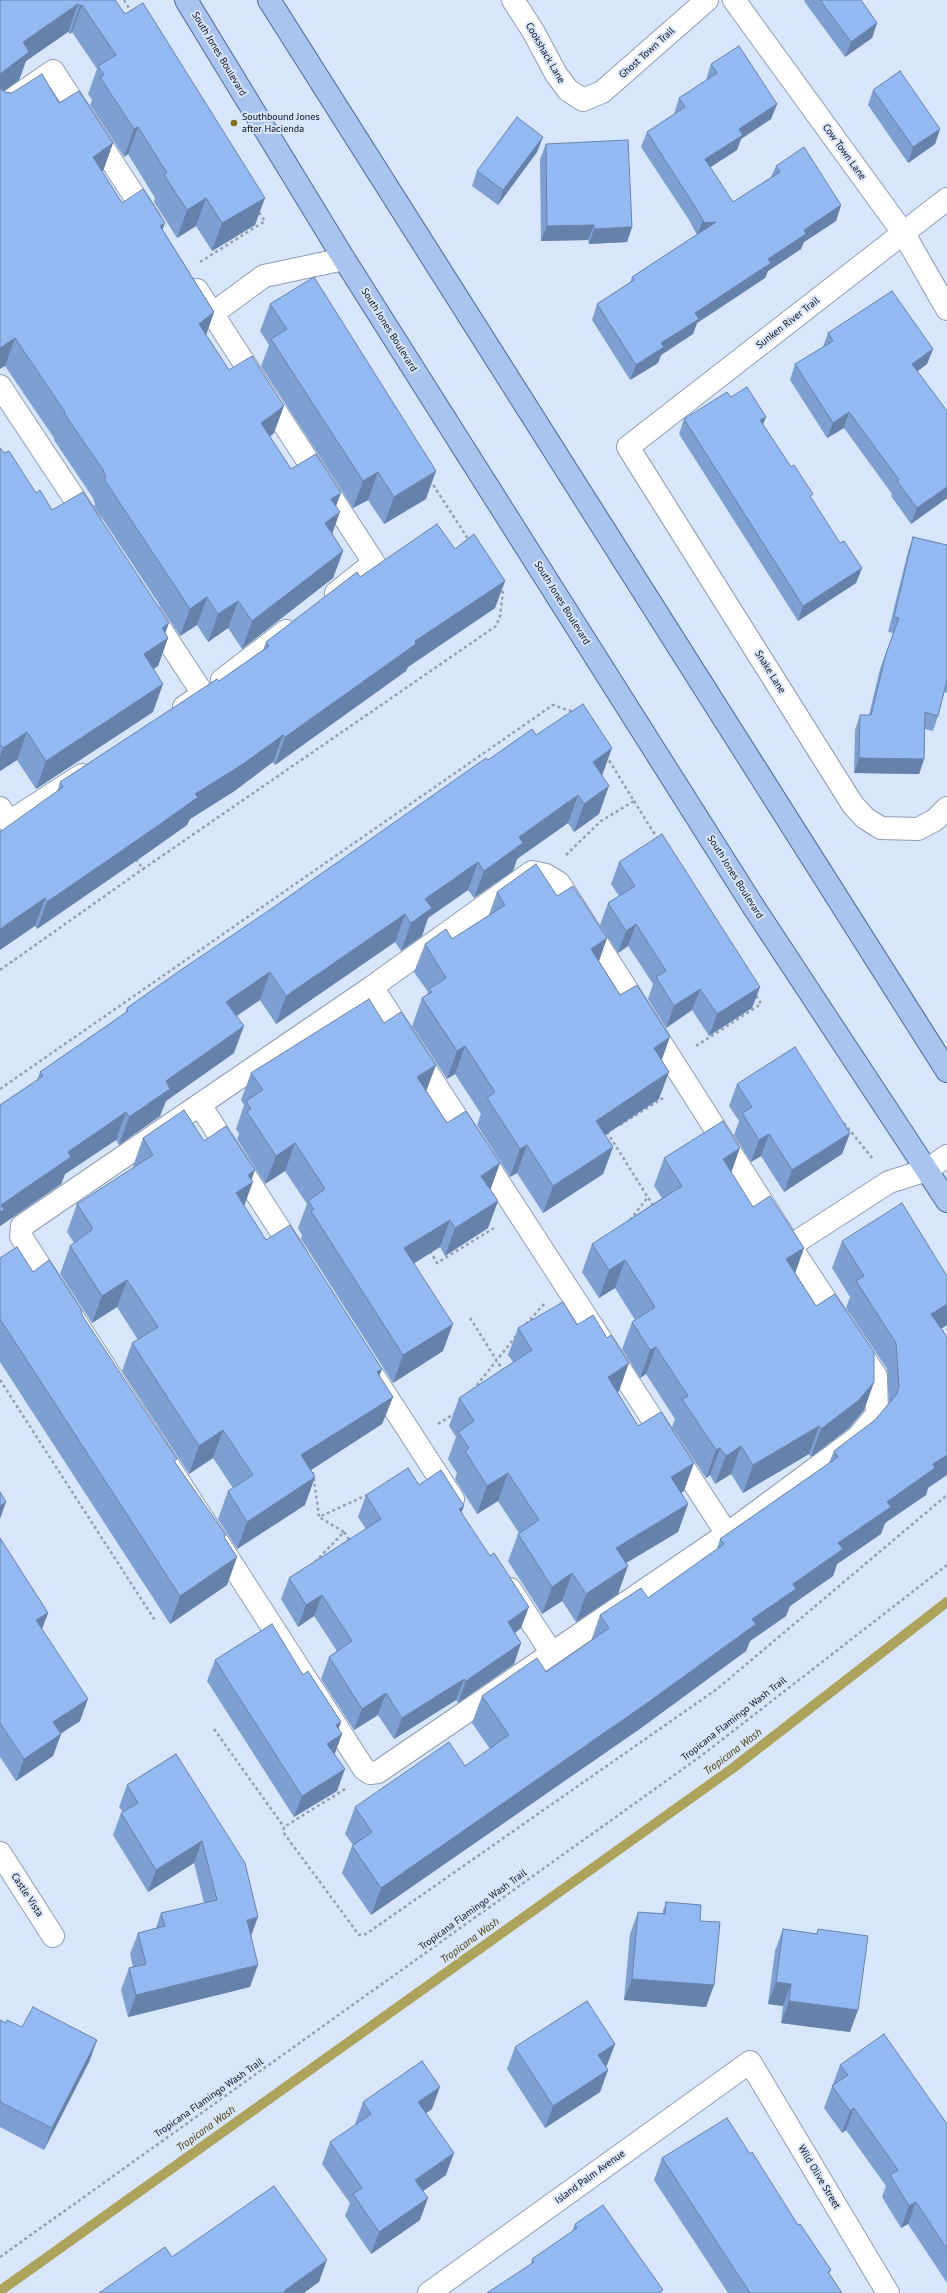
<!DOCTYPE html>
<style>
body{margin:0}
canvas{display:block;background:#d8e6fb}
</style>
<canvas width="947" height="2293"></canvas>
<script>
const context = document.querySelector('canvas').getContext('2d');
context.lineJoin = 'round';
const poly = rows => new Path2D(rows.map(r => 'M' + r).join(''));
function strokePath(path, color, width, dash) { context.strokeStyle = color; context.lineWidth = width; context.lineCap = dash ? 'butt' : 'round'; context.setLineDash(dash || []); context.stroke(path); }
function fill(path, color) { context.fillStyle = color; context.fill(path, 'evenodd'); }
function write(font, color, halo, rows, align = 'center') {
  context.font = font + ' "PT Sans",sans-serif'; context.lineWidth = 4; context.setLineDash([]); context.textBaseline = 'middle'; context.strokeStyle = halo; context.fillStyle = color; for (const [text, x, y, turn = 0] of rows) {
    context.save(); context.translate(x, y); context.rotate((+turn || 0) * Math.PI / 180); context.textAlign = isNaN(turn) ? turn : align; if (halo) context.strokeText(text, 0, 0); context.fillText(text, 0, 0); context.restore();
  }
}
const stream = poly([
 [0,2291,733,1768,947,1602]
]);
const path = poly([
 [124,0,132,13],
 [200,262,265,221,258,211],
 [430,480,470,542],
 [634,801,659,841],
 [566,855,601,821,634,801,607,757],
 [136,859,143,869,496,626,500,616,503,593,501,589],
 [0,970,143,869],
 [696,1046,761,1004,755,994],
 [0,1089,553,705,574,712],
 [844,1123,873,1159],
 [620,1125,663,1098],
 [607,1132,654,1207],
 [630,1220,648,1197],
 [430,1251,437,1263,494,1228],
 [470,1318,504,1372],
 [526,1324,545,1303],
 [941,1332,947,1329],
 [0,1380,156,1622],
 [473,1390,516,1336],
 [438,1424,454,1414],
 [312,1466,319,1517,367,1495],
 [344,1532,350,1541],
 [315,1562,344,1532,319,1517],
 [214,1729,284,1827],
 [345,1789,284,1827,283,1832,359,1935,366,1934,717,1689,947,1495],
 [0,2257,701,1756,947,1565]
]);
const minor = poly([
 [513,0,533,31,556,74,568,90,583,100,602,92,707,0],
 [734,0,904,234,947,309],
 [0,108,53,71,150,220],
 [947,199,628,447,853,805,865,818,881,828,918,829,935,820,947,808],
 [197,290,374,563,336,593],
 [212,314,264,276,344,259],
 [0,386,90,522],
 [152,616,203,694,184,707],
 [222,680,286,631],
 [0,808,9,822,82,775],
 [532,872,546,875,559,883,790,1246,876,1376,877,1414,858,1437,727,1534,378,1772,370,1773,364,1769,25,1243,21,1236,22,1226,372,987,532,872],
 [372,987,727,1534],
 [200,1105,296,1255],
 [790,1246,889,1182,927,1170,947,1156],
 [374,1377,453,1499],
 [510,1589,551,1652],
 [0,1853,53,1936],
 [429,2293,750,2062,888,2293]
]);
const major = poly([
 [186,0,344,259,753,906,947,1201],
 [269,0,947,1071]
]);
const wall = poly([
 [0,0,115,0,255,225,212,251,196,226,177,238,154,202,155,198,128,154,124,157,90,105,92,100,88,94,97,69,72,32,70,34,68,32,26,61,19,80,4,91,5,92,59,103,113,143,103,171,102,171,122,203,163,230,214,312,206,336,229,370,274,433,270,437,291,469,336,507,332,533,343,551,333,578,242,649,228,628,208,642,197,625,180,636,94,506,95,504,93,498,54,440,54,438,5,366],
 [805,0,861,0,877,23,872,38,845,57,804,1],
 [711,64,777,104,771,119,741,139,737,150,710,167,733,202,771,177,776,166,841,205,836,221,804,242,801,249,768,271,765,278,697,323,693,334,661,355,658,363,630,380,592,320,597,304,630,283,632,277,697,235,689,220,641,147,647,132,674,114,679,98,707,81,706,80],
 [873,90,940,129,935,144,908,163,868,105],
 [543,137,537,152,498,205,472,186,477,171],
 [546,144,632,227,627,242,589,244,588,240,541,241,540,159],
 [270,304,426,499,384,524,368,500,353,508,261,366,269,345,260,331],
 [828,333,933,349,927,364,917,371,947,411,947,498,911,524,891,496,892,494,844,428,827,438,790,380,795,364,823,347],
 [731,397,766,417,763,424,840,543,862,568,856,583,798,621,679,434,684,419],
 [0,448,36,493,52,510,165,634,168,638,158,666,153,669,153,712,36,789,17,760,0,771],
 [913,537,947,545,947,693,944,692,938,716,933,731,925,729,924,759,919,774,854,773,855,730,860,715,869,715,880,669,893,633,888,632,908,552],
 [455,549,505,581,495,608,408,667,406,671,275,765,273,762,233,792,190,819,187,825,146,854,37,929,35,926,57,792,60,782,219,681,263,650,266,642,360,577],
 [536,735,602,776,599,814,574,832,568,823,517,859,513,871,474,898,468,890,428,918,422,936,401,951,395,942,276,1024,260,1000,237,1016,234,1053,166,1101,160,1116,119,1145,116,1140,65,1174,61,1184,0,1226,0,1105,37,1080,40,1072,125,1013,127,1008,488,760],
 [619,862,760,987,752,1008,709,1036,692,1010,666,1028,648,999,653,984,628,946,618,953,600,925,608,903,619,896,611,884],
 [497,892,557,896,607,938,599,961,661,1060,659,1099,605,1135,613,1147,603,1174,543,1213,517,1173,510,1177,477,1125,481,1114,455,1074,447,1079,412,1026,422,998,427,995,428,992,414,972,425,944,452,939,489,915],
 [251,1073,426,1091,447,1123,500,1163,490,1189,498,1201,488,1228,445,1256,440,1247,414,1263,443,1351,393,1383,301,1239,302,1235,298,1228,307,1204,285,1171,265,1184,237,1139,239,1134,236,1129,244,1105,241,1100],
 [737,1084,850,1133,842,1154,784,1192,761,1156,751,1162,734,1135,739,1121,729,1106],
 [143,1138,204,1141,251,1180,244,1205,266,1240,379,1376,393,1397,382,1424,311,1470,305,1505,237,1549,218,1519,228,1491,233,1488,213,1458,189,1474,122,1371,132,1343,138,1340,117,1307,92,1323,60,1274,70,1246,74,1243,67,1232,77,1204,134,1167,133,1166],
 [664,1158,731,1173,753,1207,804,1248,795,1273,816,1306,874,1382,864,1410,849,1428,811,1457,809,1454,743,1493,731,1474,715,1484,710,1475,706,1478,672,1427,675,1419,646,1374,640,1378,622,1349,632,1322,635,1320,615,1288,599,1298,582,1272,592,1244,662,1198,654,1186],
 [842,1241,947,1325,941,1329,928,1488,926,1495,885,1523,881,1534,837,1564,833,1576,790,1606,786,1616,750,1641,746,1651,641,1728,371,1915,342,1873,352,1846,353,1845,345,1834,355,1807,465,1766,490,1749,472,1723,482,1696,546,1672,591,1641,600,1615,648,1598,717,1549,720,1539,829,1463,834,1451,875,1420,889,1404,887,1369,846,1308,850,1297,832,1268],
 [0,1258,33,1272,82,1315,176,1463,237,1557,227,1585,170,1624,0,1362],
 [518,1328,619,1391,617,1392,638,1426,684,1491,681,1493,688,1504,678,1532,626,1563,618,1594,576,1622,562,1601,542,1614,508,1561,518,1534,519,1533,498,1501,477,1514,455,1479,457,1473,448,1459,456,1437,449,1426,459,1398,513,1362,508,1355],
 [419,1485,462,1513,521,1628,515,1633,521,1643,514,1664,458,1703,456,1700,394,1739,378,1715,354,1730,321,1679,329,1657,337,1651,314,1616,298,1627,281,1599,289,1578,366,1529,358,1517,366,1495],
 [0,1538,48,1613,42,1629,80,1721,61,1733,61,1734,53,1756,16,1781,0,1757],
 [215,1660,303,1675,342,1734,334,1754,337,1791,294,1817,207,1681],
 [176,1754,251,1937,250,1987,128,2017,121,1990,129,1968,133,1967,130,1954,138,1933,156,1928,161,1913,204,1903,194,1863,148,1892,113,1835,121,1813,123,1812,119,1807,127,1785],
 [666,1902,700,1921,714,1985,706,2007,624,2000,630,1934,638,1912,662,1914],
 [783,1929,816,1934,818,1929,850,2032,781,2023,783,2006,768,2004,775,1951],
 [0,2020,6,2023,22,2027,97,2040,89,2062,44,2150,0,2127],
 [615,2044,607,2065,606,2066,608,2070,600,2092,545,2128,507,2069,515,2047],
 [840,2065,947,2124,947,2283,908,2224,901,2228,882,2197,886,2186,846,2130,842,2133,824,2108],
 [363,2102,432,2109,426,2113,446,2175,423,2191,420,2220,371,2254,345,2216,350,2203,322,2164,330,2142,356,2125,355,2124],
 [750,2154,798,2225,831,2270,829,2274,842,2293,728,2293,654,2180,662,2158],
 [575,2224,662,2293,531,2264,532,2259,572,2232]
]);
const shadedWall = poly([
 [78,4,68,32,26,61,19,80,0,94,0,74,23,42],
 [82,5,72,32,70,34,80,6],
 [877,23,872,38,845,57,851,42],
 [777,104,771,119,741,139,737,150,700,174,705,159,739,129],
 [138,127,128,154,124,157,134,129],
 [940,129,935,144,908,163,913,147],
 [543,137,537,152,498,205,503,190],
 [113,143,103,171,83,184,93,157],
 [206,198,196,226,177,238,187,210],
 [265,198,255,225,212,251,222,223],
 [841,205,836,221,804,242,801,249,768,271,765,278,697,323,693,334,661,355,658,363,630,380,636,365,695,313,768,259,804,230],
 [716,222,696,238,702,223],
 [165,223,155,251,160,226],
 [594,225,588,240,541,241,547,226],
 [632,227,627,242,589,244,594,229],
 [214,312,204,340,199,324],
 [15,338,5,366,0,369,0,348],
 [933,349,927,364,907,379,912,364],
 [284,406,274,433,251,451,261,423],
 [849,412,844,428,827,438,833,423],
 [766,417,760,432,760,420],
 [436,471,426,499,384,524,394,497],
 [378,472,368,500,353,508,363,481],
 [947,487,947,498,911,524,917,508],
 [341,493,332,517,340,512,330,540,315,550,331,499],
 [343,551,333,578,242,649,252,621],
 [862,568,856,583,798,621,803,606],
 [505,581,495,608,408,667,406,671,275,765,285,737,415,641],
 [207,597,197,625,180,636,190,609],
 [238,601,228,628,208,642,218,614],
 [169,623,162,642,168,638,158,666,134,682,144,654,162,628],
 [163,684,153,712,36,789,46,761],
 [27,732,17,760,0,771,0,756,3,748],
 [283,735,273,762,233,792,190,819,187,825,146,854,37,929,47,902,195,794],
 [612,748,602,776,593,762],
 [859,758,924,759,919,774,854,773],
 [609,786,599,814,574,832,584,804],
 [578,795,568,823,517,859,513,871,474,898,484,871,519,837],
 [478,862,468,890,428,918,422,936,401,951,411,923,425,899],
 [45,898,35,926,0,950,0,929],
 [405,914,395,942,276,1024,286,996],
 [636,924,628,946,618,953,626,931],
 [607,938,597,966,591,949],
 [270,972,260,1000,216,1029,226,1002],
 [760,987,752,1008,709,1036,717,1014],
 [700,989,692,1010,666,1028,674,1006],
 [244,1026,234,1053,166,1101,160,1116,119,1145,129,1117,166,1081],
 [670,1037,660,1065,654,1048],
 [465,1046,455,1074,447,1079,457,1051],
 [436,1065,426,1092,417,1077],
 [669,1072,659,1099,586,1148,596,1121],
 [126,1112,116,1140,65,1174,61,1184,0,1226,0,1207,1,1205,68,1152],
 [850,1133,842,1154,784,1192,792,1170],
 [769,1134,761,1156,751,1162,759,1140],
 [295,1143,285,1171,265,1184,276,1156],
 [527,1145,517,1173,510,1177,520,1149],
 [613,1147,603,1174,543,1213,553,1186],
 [740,1148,730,1176,723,1159],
 [500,1163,490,1191,481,1176],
 [255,1170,250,1184,253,1182,243,1209,236,1193,248,1175],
 [498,1201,488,1228,445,1256,455,1228],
 [450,1220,440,1247,394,1276,404,1248],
 [804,1248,794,1276,786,1259],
 [625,1260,615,1288,599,1298,609,1270],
 [127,1280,117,1307,92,1323,102,1296],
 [947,1304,947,1325,922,1341,931,1314],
 [453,1324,443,1351,393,1383,403,1355],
 [656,1347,646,1374,640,1378,650,1350],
 [629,1363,619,1391,598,1405,608,1377],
 [382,1369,372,1396,377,1372],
 [874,1382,864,1410,849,1428,811,1457,821,1429],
 [393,1397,382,1424,291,1483,301,1455],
 [819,1426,809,1454,743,1493,753,1465],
 [223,1430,213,1458,189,1474,199,1446],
 [741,1446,731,1474,715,1484,726,1456],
 [720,1448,710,1475,706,1478,716,1450],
 [947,1455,947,1475,928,1488,926,1495,885,1523,881,1534,837,1564,833,1576,790,1606,786,1616,750,1641,746,1651,641,1728,371,1915,381,1888,752,1619,793,1584,838,1543,887,1502,933,1464],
 [694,1463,684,1491,661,1504,671,1477],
 [508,1473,498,1501,477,1514,487,1486],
 [315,1477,305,1505,237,1549,247,1522],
 [6,1502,0,1519,0,1506],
 [688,1504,678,1532,606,1575,616,1548],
 [464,1506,456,1527,459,1509],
 [237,1557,227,1585,170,1624,180,1596],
 [628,1566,618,1594,576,1622,586,1594],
 [572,1573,562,1601,542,1614,552,1587],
 [322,1595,314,1616,298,1627,306,1605],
 [529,1607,521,1628,500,1644,508,1622],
 [48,1613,40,1634,36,1620],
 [521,1643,514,1664,458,1703,466,1681],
 [464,1679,456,1700,394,1739,402,1718],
 [386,1693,378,1715,354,1730,362,1709],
 [88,1699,80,1721,45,1744,53,1722],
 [341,1722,335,1739,342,1734,334,1756,327,1744,336,1725],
 [61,1734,53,1756,16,1781,24,1759],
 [345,1769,337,1791,294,1817,302,1796],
 [202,1841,194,1863,148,1892,156,1870],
 [258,1917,250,1939,247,1920],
 [258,1965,250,1987,128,2017,136,1995],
 [632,1979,714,1985,706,2007,624,2000],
 [776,1982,791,1984,783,2006,768,2004],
 [789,2001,858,2010,850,2032,781,2023],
 [97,2040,89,2062,44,2150,52,2128],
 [615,2044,607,2065,590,2076,598,2055],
 [608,2070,600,2092,545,2128,553,2106],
 [440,2087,432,2109,410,2124,418,2102],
 [854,2108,846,2130,842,2133,850,2111],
 [454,2153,446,2175,407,2202,415,2180],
 [428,2198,420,2220,371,2254,379,2232],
 [916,2202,908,2224,901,2228,909,2206],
 [327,2260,319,2282,304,2293,283,2293,284,2291]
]);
const building = poly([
 [0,0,115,0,125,14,143,3,265,198,222,223,206,198,187,210,164,175,167,173,138,127,134,129,100,77,104,75,98,66,116,55,82,5,80,6,78,4,23,42,29,52,0,74,0,0],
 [820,0,861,0,877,23,851,42,820,0],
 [739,46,777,104,739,129,743,135,705,159,733,202,780,172,776,166,804,147,841,205,804,230,806,234,768,259,771,263,695,313,699,319,661,343,664,347,636,365,597,304,634,280,632,277,716,222,702,223,704,222,694,205,647,132,685,107,679,98,717,73,711,64,739,46],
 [900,71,940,129,913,147,873,90,900,71],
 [42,74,59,103,79,91,113,143,93,157,122,203,143,189,165,223,160,226,214,312,199,324,229,370,252,356,284,406,261,423,291,469,316,454,341,493,331,499,340,512,325,523,343,551,252,621,238,601,218,614,207,597,190,609,104,479,106,478,103,470,64,413,65,412,15,338,0,348,0,88,5,92,12,93,42,74],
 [517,117,543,137,503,190,477,171,517,117],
 [628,140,632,227,594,229,594,225,547,226,546,144,628,140],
 [314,277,436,471,394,497,378,472,363,481,271,339,287,329,270,304,314,277],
 [892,291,933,349,912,364,947,411,947,487,917,508,897,481,899,480,849,412,833,423,795,364,833,341,828,333,892,291],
 [747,387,766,417,760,420,791,467,794,465,813,494,810,496,840,543,844,541,862,568,803,606,684,419,727,392,731,397,747,387],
 [0,448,4,453,9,451,36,493,40,490,52,510,83,492,169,623,162,628,168,638,144,654,163,684,46,761,27,732,3,748,1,745,0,746,0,448],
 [437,524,455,549,474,534,505,581,415,641,416,644,285,737,283,735,243,764,195,794,198,797,156,827,47,902,45,898,0,929,0,832,63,787,60,782,217,679,219,681,269,646,266,642,357,572,360,577,437,524],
 [913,537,947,545,947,680,938,716,925,712,924,759,859,758,860,715,871,715,886,654,899,618,894,617,913,537],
 [583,704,612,748,593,762,609,786,584,804,578,795,519,837,523,843,484,871,478,862,425,899,432,908,411,923,405,914,286,996,270,972,226,1002,244,1026,166,1081,170,1089,129,1117,126,1112,68,1152,71,1157,1,1205,4,1210,0,1212,0,1105,43,1076,40,1072,128,1011,127,1008,175,974,271,909,486,758,488,760,532,729,536,735,583,704],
 [662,834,760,987,717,1014,700,989,674,1006,656,977,666,971,636,924,626,931,608,903,635,886,619,862,662,834],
 [536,864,557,896,573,886,607,938,591,949,620,995,637,985,670,1037,654,1048,669,1072,596,1121,613,1147,553,1186,527,1145,520,1149,487,1098,495,1092,465,1046,457,1051,422,998,432,992,429,989,446,978,425,944,446,929,452,939,505,905,497,892,536,864],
 [369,999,384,1023,401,1012,436,1065,417,1077,447,1123,466,1111,500,1163,481,1176,498,1201,455,1228,450,1220,404,1248,453,1324,403,1355,311,1211,314,1209,308,1201,325,1189,295,1143,276,1156,247,1112,251,1109,246,1101,263,1090,251,1073,369,999],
 [795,1047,850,1133,792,1170,769,1134,759,1140,742,1113,752,1107,737,1084,795,1047],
 [184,1110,204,1141,226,1126,255,1170,248,1175,253,1182,236,1193,266,1240,290,1225,382,1369,377,1372,393,1397,301,1455,315,1477,247,1522,228,1491,253,1475,223,1430,199,1446,132,1343,158,1327,127,1280,102,1296,70,1246,93,1229,77,1204,153,1155,143,1138,184,1110],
 [723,1121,740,1148,723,1159,753,1207,770,1196,804,1248,786,1259,816,1306,835,1294,874,1352,874,1382,859,1400,821,1429,819,1426,753,1465,741,1446,726,1456,720,1448,716,1450,682,1399,688,1396,656,1347,650,1350,632,1322,655,1307,625,1260,609,1270,592,1244,682,1186,664,1158,723,1121],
 [902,1203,947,1276,947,1304,931,1314,947,1337,947,1455,933,1464,935,1468,887,1502,891,1507,838,1543,843,1549,793,1584,796,1589,752,1619,756,1624,650,1701,381,1888,352,1846,372,1832,355,1807,449,1742,465,1766,509,1735,482,1696,537,1658,546,1672,609,1628,600,1615,641,1588,648,1598,724,1544,720,1539,838,1457,834,1451,875,1420,896,1395,899,1387,896,1343,856,1281,864,1276,842,1241,902,1203],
 [17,1247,33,1272,49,1260,81,1309,82,1315,177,1459,174,1461,226,1535,224,1537,237,1557,180,1596,0,1319,0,1258,17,1247],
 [563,1302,577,1325,593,1315,607,1338,611,1335,629,1363,608,1377,638,1426,661,1412,694,1463,671,1477,688,1504,616,1548,628,1566,586,1594,572,1573,552,1587,518,1534,539,1520,508,1473,487,1486,465,1451,469,1448,458,1432,474,1421,459,1398,532,1350,518,1328,563,1302],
 [408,1468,419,1485,441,1470,464,1506,459,1509,490,1556,494,1553,529,1607,508,1622,521,1643,466,1681,464,1679,402,1718,386,1693,362,1709,329,1657,352,1641,322,1595,306,1605,289,1578,381,1519,366,1495,408,1468],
 [0,1492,6,1502,0,1506,0,1492],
 [0,1538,48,1613,36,1620,88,1699,53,1722,61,1734,24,1759,0,1723,0,1538],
 [272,1624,303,1675,308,1671,341,1722,336,1725,342,1734,327,1744,345,1769,302,1796,215,1660,272,1624],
 [176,1754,245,1863,258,1917,247,1920,258,1965,136,1995,129,1968,146,1964,138,1933,165,1926,161,1913,217,1900,202,1841,156,1870,121,1813,138,1803,127,1785,176,1754],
 [666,1902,701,1905,700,1921,720,1922,714,1985,632,1979,638,1912,665,1914,666,1902],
 [783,1929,817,1934,818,1929,868,1936,858,2010,789,2001,791,1984,776,1982,783,1929],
 [587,2001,615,2044,598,2055,608,2070,553,2106,515,2047,587,2001],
 [33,2007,97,2040,52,2128,0,2102,0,2020,6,2023,7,2020,22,2027,33,2007],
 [884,2034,947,2124,947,2249,916,2202,909,2206,890,2175,898,2170,854,2108,850,2111,832,2086,848,2075,840,2065,884,2034],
 [422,2061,440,2087,418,2102,454,2153,415,2180,428,2198,379,2232,353,2194,362,2188,330,2142,371,2114,363,2102,422,2061],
 [727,2118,750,2154,752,2152,798,2225,800,2224,831,2270,828,2272,842,2293,750,2293,662,2158,727,2118],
 [274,2186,327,2260,284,2291,285,2293,99,2293,165,2247,172,2257,274,2186],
 [603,2205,663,2290,659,2293,487,2293,534,2262,532,2259,577,2228,575,2224,603,2205]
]);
const markers = [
 [234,123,4,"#7e7212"]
];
const streetNames = [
 ["Cookshack Lane",545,53,60],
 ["Ghost Town Trail",647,53,-42],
 ["South Jones Boulevard",219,54,59],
 ["Cow Town Lane",844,152,54],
 ["Sunken River Trail",788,323,-38],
 ["South Jones Boulevard",389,330,58],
 ["South Jones Boulevard",562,603,58],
 ["Snake Lane",770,672,58],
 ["South Jones Boulevard",735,877,58],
 ["Tropicana Flamingo Wash Trail",734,1719,-38],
 ["Castle Vista",27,1895,57],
 ["Tropicana Flamingo Wash Trail",473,1910,-36],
 ["Tropicana Flamingo Wash Trail",209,2098,-35],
 ["Island Palm Avenue",590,2177,-36],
 ["Wild Olive Street",819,2177,59]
];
const poiNames = [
 ["Southbound Jones",242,117],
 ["after Hacienda",242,129]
];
const waterNames = [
 ["Tropicana Wash",733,1752,-37],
 ["Tropicana Wash",470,1941,-36],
 ["Tropicana Wash",206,2129,-36]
];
strokePath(stream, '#ada35b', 10);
strokePath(minor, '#8d9db6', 24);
strokePath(major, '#4a6a9c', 24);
strokePath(path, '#94a0b1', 2.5, [3, 3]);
strokePath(minor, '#fff', 22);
strokePath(major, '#a8c4ef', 22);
fill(wall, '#7e9fd1');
fill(shadedWall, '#6782aa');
fill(building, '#93b9f3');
strokePath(building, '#6782aa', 1);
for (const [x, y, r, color] of markers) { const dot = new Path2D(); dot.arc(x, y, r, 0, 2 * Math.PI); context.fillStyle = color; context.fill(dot); strokePath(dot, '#d8e6fb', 1.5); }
write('10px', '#070c15', '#d8e6fb', streetNames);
write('10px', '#070c15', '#d8e6fb', poiNames, 'left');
write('italic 11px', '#443c00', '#d8e6fb', waterNames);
</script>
